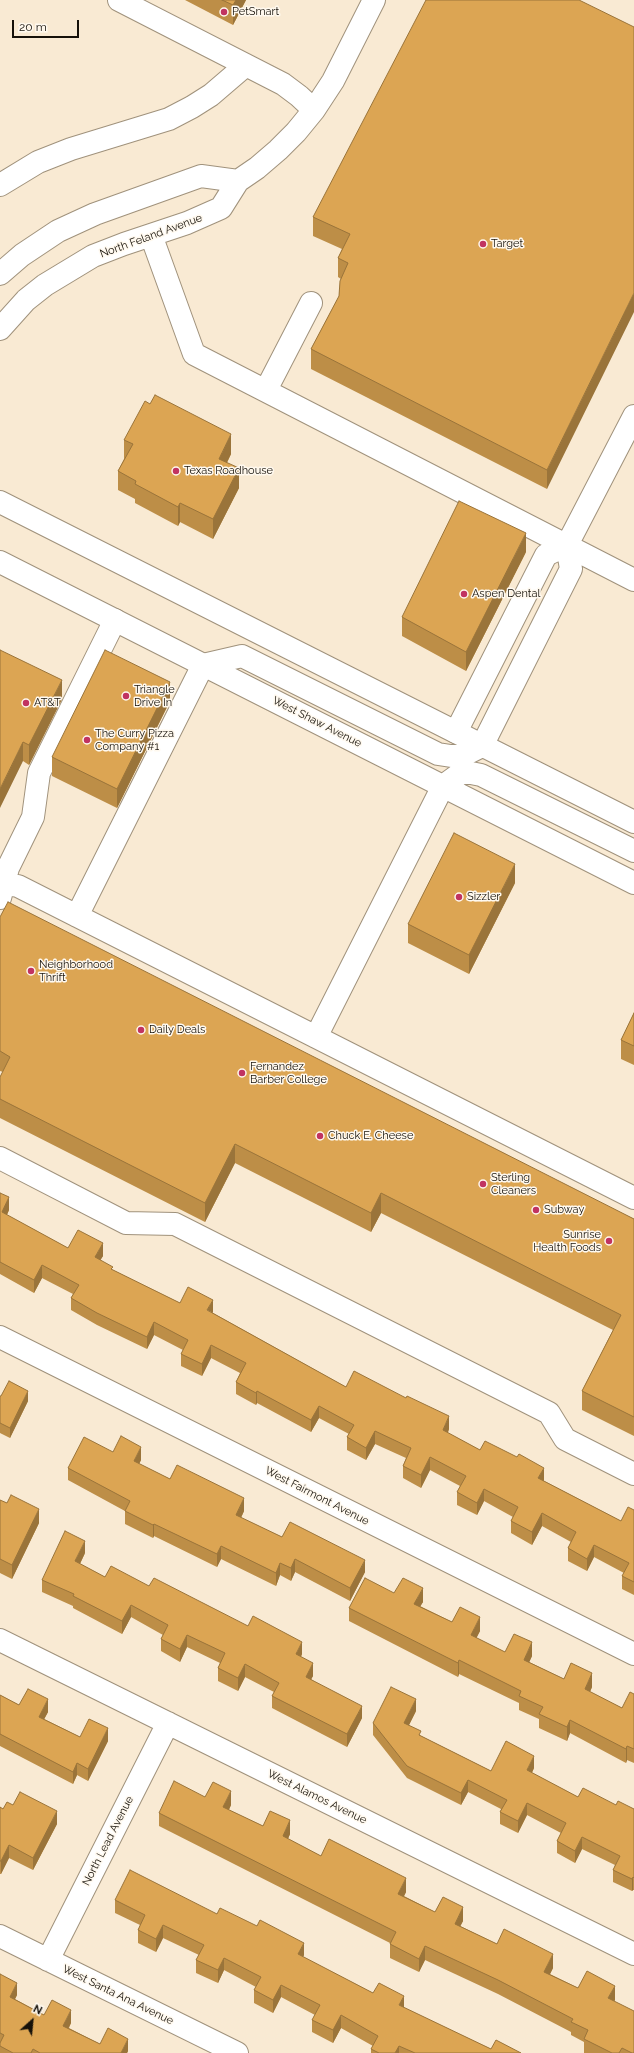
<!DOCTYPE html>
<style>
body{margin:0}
#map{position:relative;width:634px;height:2053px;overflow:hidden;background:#f9ead3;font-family:Raleway,sans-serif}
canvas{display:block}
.north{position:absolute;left:12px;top:2001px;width:40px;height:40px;-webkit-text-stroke:3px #fff9ef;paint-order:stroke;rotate:27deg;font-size:11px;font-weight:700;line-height:16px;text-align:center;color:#161109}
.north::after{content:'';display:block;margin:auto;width:14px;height:18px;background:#161109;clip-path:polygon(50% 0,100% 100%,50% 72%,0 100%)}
.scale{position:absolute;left:12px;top:20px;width:67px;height:18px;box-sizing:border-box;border:2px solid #161109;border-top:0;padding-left:5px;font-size:12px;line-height:14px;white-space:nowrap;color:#161109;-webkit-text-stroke:3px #fff9ef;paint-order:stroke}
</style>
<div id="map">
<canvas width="634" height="2053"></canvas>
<div class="north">N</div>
<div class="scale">20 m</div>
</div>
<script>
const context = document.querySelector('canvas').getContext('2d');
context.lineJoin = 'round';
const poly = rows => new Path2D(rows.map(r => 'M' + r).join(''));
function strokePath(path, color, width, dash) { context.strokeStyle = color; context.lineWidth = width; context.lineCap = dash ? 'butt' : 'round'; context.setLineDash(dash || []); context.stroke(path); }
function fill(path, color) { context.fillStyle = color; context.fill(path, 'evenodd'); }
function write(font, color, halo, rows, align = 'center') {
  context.font = font + ' Raleway,sans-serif'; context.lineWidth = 3; context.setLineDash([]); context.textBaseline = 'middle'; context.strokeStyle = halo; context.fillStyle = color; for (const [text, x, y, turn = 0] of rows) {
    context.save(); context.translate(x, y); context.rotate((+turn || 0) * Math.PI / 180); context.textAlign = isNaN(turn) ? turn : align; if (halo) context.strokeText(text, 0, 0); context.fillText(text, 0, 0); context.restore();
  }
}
const minor = poly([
 [119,0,283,84,299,96,314,110],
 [0,185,38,162,71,149,169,119,192,107,211,95,246,65],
 [151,235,194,354,634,580],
 [0,274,22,255,58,231,95,214,201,176,238,181],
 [0,329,26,300,45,285,93,256,124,244,187,223,221,208,238,181,257,168,278,150,296,132,314,110,333,81,374,0],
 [266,390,311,303],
 [456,732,546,555,567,545],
 [482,746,571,569,567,545,634,416],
 [0,883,18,886,634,1198],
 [0,898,8,868,33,817,39,773,115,620],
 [77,916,203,665],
 [316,1037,443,786],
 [0,1158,126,1223,175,1224,549,1413,565,1439,634,1474],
 [0,1337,634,1654],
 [0,1640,634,1954],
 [0,1936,237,2053],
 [48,1960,168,1723]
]);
const major = poly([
 [0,502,634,822],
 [0,562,634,883],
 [203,665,242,656,438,754,451,756,462,756,482,746],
 [443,786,461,773,471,773,481,775,634,851]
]);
const wall = poly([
 [185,0,246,0,233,25],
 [579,0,547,489,311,369,311,349,339,296,341,279,338,277,338,258,342,249,313,236,313,217],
 [124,440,231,454,227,463,239,488,213,539,180,522,178,526,135,503,135,499,118,490,118,471,124,459],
 [526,552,466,671,402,636,402,617],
 [0,650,62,699,29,765,23,761],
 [170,701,117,808,52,776,52,757],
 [515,883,469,974,408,943,408,924],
 [0,917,634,1219,634,1436,582,1410,582,1391,613,1330,381,1213,371,1232,235,1163,205,1222,0,1118,0,1077,3,1072,0,1071],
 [634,1013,634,1065,621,1059,621,1040],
 [0,1193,9,1210,7,1215,68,1248,103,1256,100,1260,113,1270,180,1303,213,1313,346,1387,449,1429,448,1433,480,1450,544,1480,544,1481,621,1521,634,1510,634,1595,622,1589,622,1576,624,1573,594,1557,587,1571,568,1561,568,1548,571,1542,542,1526,532,1545,511,1533,511,1521,513,1517,484,1501,477,1515,457,1505,457,1492,460,1486,430,1470,421,1488,403,1478,403,1466,406,1458,375,1444,366,1460,347,1450,347,1437,349,1434,319,1418,311,1432,257,1403,256,1405,236,1394,236,1382,240,1373,211,1358,202,1376,181,1366,181,1354,183,1350,154,1335,147,1349,97,1325,71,1310,71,1298,73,1294,42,1278,34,1293,0,1274],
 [0,1396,28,1401,10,1438,0,1433],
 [113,1452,141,1460,139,1464,170,1479,244,1511,241,1518,282,1537,365,1572,350,1601,295,1572,291,1581,280,1575,276,1586,221,1559,217,1567,154,1536,153,1538,125,1524,125,1511,68,1480,68,1468],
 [0,1500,39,1523,12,1579,0,1573],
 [85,1553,80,1564,105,1577,149,1586,302,1654,301,1657,313,1676,311,1679,362,1718,347,1747,272,1708,272,1696,274,1692,245,1677,238,1691,218,1681,218,1668,220,1663,187,1647,180,1662,161,1651,161,1639,163,1635,131,1617,122,1634,73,1608,73,1606,42,1592,42,1580],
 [394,1593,423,1602,420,1606,452,1622,480,1631,476,1638,505,1652,532,1656,529,1662,564,1679,592,1687,590,1692,622,1708,634,1694,634,1763,627,1760,626,1763,570,1733,567,1741,539,1728,539,1719,519,1710,519,1703,459,1674,458,1677,349,1621,349,1608],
 [0,1695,19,1705,48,1712,44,1719,80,1737,108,1741,88,1781,77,1775,73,1784,0,1746],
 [416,1711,409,1725,421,1736,491,1771,534,1768,532,1773,578,1797,634,1809,634,1890,633,1890,632,1891,613,1882,613,1870,615,1865,582,1849,575,1863,557,1853,557,1841,561,1833,527,1815,518,1833,500,1824,500,1812,501,1809,468,1792,461,1805,407,1778,373,1735,373,1723],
 [205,1797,231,1805,229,1810,263,1826,290,1834,288,1839,321,1856,406,1892,404,1896,435,1912,463,1921,460,1926,497,1944,553,1968,550,1974,578,1988,615,2000,614,2001,634,2053,584,2053,584,2042,571,2035,571,2032,498,1994,425,1960,419,1972,390,1958,390,1943,159,1826,159,1813],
 [13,1805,57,1824,33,1870,9,1858,1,1874,0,1874,0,1807,3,1809],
 [115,1900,217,1914,304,1955,303,1957,373,1993,491,2049,521,2053,371,2053,371,2049,373,2046,341,2028,333,2043,312,2032,312,2020,315,2015,281,1997,273,2013,254,2003,254,1990,256,1987,224,1970,218,1983,196,1973,196,1960,199,1955,163,1938,156,1952,138,1943,138,1930,140,1925,115,1913],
 [0,1974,17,1995,15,1999,44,2015,71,2023,69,2028,100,2044,128,2051,127,2053,0,2053]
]);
const shadedWall = poly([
 [236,0,246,0,233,25,233,5],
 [634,293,634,312,547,489,547,470],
 [231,434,231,454,219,478,219,459],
 [239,468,239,488,213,539,213,519],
 [180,503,180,522,178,526,178,507],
 [526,533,526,552,466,671,466,652],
 [62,680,62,699,29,765,29,745],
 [170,682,170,701,117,808,117,789],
 [23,742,23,761,0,808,0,789],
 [515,864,515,883,469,974,469,955],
 [235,1144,235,1163,205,1222,205,1203],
 [381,1193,381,1213,371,1232,371,1213],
 [9,1197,9,1210,2,1225,2,1212],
 [103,1243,103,1256,95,1269,95,1257],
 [42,1265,42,1278,34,1293,34,1280],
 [213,1300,213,1313,207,1310],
 [154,1322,154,1335,147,1349,147,1337],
 [211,1345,211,1358,202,1376,202,1364],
 [28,1391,28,1401,10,1438,10,1428],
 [257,1391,257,1403,256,1405,256,1393],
 [319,1406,319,1418,311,1432,311,1420],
 [449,1416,449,1429,443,1443,443,1430],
 [375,1431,375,1444,366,1460,366,1448],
 [141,1447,141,1460,134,1474,134,1461],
 [430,1457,430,1470,421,1488,421,1475],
 [544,1468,544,1480,538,1491,538,1478],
 [484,1489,484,1501,477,1515,477,1503],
 [244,1498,244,1511,236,1528,236,1515],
 [39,1509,39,1523,12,1579,12,1565],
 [542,1513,542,1526,532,1545,532,1532],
 [154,1524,154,1536,153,1538,153,1525],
 [85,1541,85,1553,75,1574,75,1561],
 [594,1545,594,1557,587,1571,587,1559],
 [221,1546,221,1559,217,1567,217,1554],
 [295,1559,295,1572,291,1581,291,1568],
 [365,1560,365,1572,350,1601,350,1588],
 [280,1563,280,1575,276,1586,276,1573],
 [423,1588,423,1602,414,1617,414,1604],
 [131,1605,131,1617,122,1634,122,1621],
 [480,1617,480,1631,471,1649,471,1635],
 [187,1635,187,1647,180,1662,180,1649],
 [302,1642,302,1654,296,1666,296,1654],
 [532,1642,532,1656,524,1674,524,1660],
 [459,1660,459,1674,458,1677,458,1663],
 [313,1663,313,1676,306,1689,306,1677],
 [245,1664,245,1677,238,1691,238,1678],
 [592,1673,592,1687,585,1703,585,1689],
 [48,1699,48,1712,39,1729,39,1717],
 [416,1699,416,1711,404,1735,404,1723],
 [362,1706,362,1718,347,1747,347,1734],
 [570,1720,570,1733,567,1741,567,1727],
 [108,1728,108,1741,88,1781,88,1769],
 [627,1746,627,1760,626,1763,626,1749],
 [534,1756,534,1768,527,1782,527,1770],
 [77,1763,77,1775,73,1784,73,1772],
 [468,1780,468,1792,461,1805,461,1793],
 [231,1791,231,1805,223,1821,223,1807],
 [527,1803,527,1815,518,1833,518,1821],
 [57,1811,57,1824,33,1870,33,1858],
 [290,1820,290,1834,283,1850,283,1836],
 [582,1837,582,1849,575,1863,575,1851],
 [9,1845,9,1858,1,1874,1,1861],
 [633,1877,633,1890,632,1891,632,1879],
 [406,1878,406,1892,398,1908,398,1894],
 [463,1907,463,1921,455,1937,455,1924],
 [163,1925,163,1938,156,1952,156,1939],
 [304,1943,304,1955,298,1966,298,1954],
 [425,1946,425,1960,419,1972,419,1959],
 [553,1954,553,1968,544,1986,544,1972],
 [224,1958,224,1970,218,1983,218,1970],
 [17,1983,17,1995,10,2009,10,1997],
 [281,1985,281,1997,273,2013,273,2000],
 [615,1986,615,2000,608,2012,608,1998],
 [404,1996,404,2009,399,2005],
 [71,2010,71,2023,63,2038,63,2026],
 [341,2015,341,2028,333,2043,333,2030],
 [128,2039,128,2051,127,2053,121,2053],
 [399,2046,399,2053,395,2053]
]);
const building = poly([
 [222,0,236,0,233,5,222,0],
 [426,0,579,0,634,27,634,293,547,470,311,349,339,296,340,281,348,263,338,258,350,234,313,217,426,0],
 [155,395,231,434,219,459,239,468,213,519,180,503,178,507,135,484,136,481,118,471,133,444,124,440,145,401,150,404,155,395],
 [459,501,526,533,466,652,402,617,459,501],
 [0,650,62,680,29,745,23,742,0,789,0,650],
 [105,650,170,682,117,789,52,757,105,650],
 [454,833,515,864,469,955,408,924,454,833],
 [8,902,634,1219,634,1417,582,1391,621,1315,381,1193,371,1213,235,1144,205,1203,0,1099,0,1077,10,1057,0,1051,0,917,8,902],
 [634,1013,634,1046,621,1040,634,1013],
 [0,1193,9,1197,2,1212,68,1248,78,1230,103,1243,95,1257,113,1267,111,1269,180,1303,188,1287,213,1300,207,1310,346,1387,354,1371,406,1398,407,1396,449,1416,443,1430,480,1450,485,1441,517,1457,519,1454,544,1468,538,1478,621,1521,628,1507,634,1510,634,1582,622,1576,629,1563,594,1545,587,1559,568,1548,576,1532,542,1513,532,1532,511,1521,518,1507,484,1489,477,1503,457,1492,466,1476,430,1457,421,1475,403,1466,411,1448,375,1431,366,1448,347,1437,354,1425,319,1406,311,1420,257,1391,256,1393,236,1382,246,1363,211,1345,202,1364,181,1354,188,1340,154,1322,147,1337,97,1313,71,1298,79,1285,42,1265,34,1280,0,1262,0,1193],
 [9,1381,28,1391,10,1428,0,1423,0,1396,1,1396,9,1381],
 [121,1436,141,1447,134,1461,170,1479,177,1465,244,1498,236,1515,282,1537,290,1522,365,1560,350,1588,295,1559,291,1568,280,1563,276,1573,221,1546,217,1554,154,1524,153,1525,125,1511,130,1501,68,1468,84,1437,113,1452,121,1436],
 [11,1495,39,1509,12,1565,0,1559,0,1500,7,1503,11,1495],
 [65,1531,85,1541,75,1561,105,1577,111,1566,149,1586,154,1578,248,1626,253,1616,302,1642,296,1654,313,1663,306,1677,362,1706,347,1734,272,1696,279,1683,245,1664,238,1678,218,1668,225,1653,187,1635,180,1649,161,1639,168,1625,131,1605,122,1621,73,1596,74,1594,42,1580,65,1531],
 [365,1578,394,1593,403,1578,423,1588,414,1604,452,1622,460,1607,480,1617,471,1635,505,1652,514,1634,532,1642,524,1660,564,1679,571,1663,592,1673,585,1689,622,1708,630,1692,634,1694,634,1749,627,1746,626,1749,570,1720,567,1727,539,1714,543,1707,519,1696,521,1691,459,1660,458,1663,349,1608,365,1578],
 [391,1687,416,1699,404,1723,421,1731,419,1735,491,1771,506,1741,534,1756,527,1770,578,1797,583,1788,616,1805,618,1801,634,1809,634,1878,633,1877,632,1879,613,1870,620,1856,582,1837,575,1851,557,1841,566,1823,527,1803,518,1821,500,1812,507,1800,468,1780,461,1793,407,1766,373,1723,391,1687],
 [28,1689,48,1699,39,1717,80,1737,89,1719,108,1728,88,1769,77,1763,73,1772,0,1734,0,1695,19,1705,28,1689],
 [174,1781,205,1797,213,1782,231,1791,223,1807,263,1826,270,1811,290,1820,283,1836,321,1856,329,1839,406,1878,398,1894,435,1912,443,1897,463,1907,455,1924,497,1944,504,1929,553,1954,544,1972,578,1988,587,1971,615,1986,608,1998,634,2011,634,2053,632,2053,622,2048,619,2053,612,2053,584,2039,588,2030,571,2022,573,2019,498,1980,425,1946,419,1959,390,1944,396,1932,159,1813,174,1781],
 [20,1792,57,1811,33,1858,9,1845,1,1861,0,1861,0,1807,3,1809,7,1802,13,1805,20,1792],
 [130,1870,217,1914,220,1908,257,1926,260,1920,304,1943,298,1954,373,1993,379,1983,404,1996,399,2005,491,2049,496,2040,521,2053,415,2053,399,2046,395,2053,379,2053,371,2049,378,2036,341,2015,333,2030,312,2020,320,2005,281,1985,273,2000,254,1990,261,1977,224,1958,218,1970,196,1960,204,1945,163,1925,156,1939,138,1930,145,1915,115,1900,130,1870],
 [0,1974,17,1983,10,1997,44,2015,52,2000,71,2010,63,2026,100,2044,108,2028,128,2039,121,2053,40,2053,33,2049,31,2053,13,2053,0,2046,0,2043,4,2035,0,2033,0,1974]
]);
const markers = [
 [224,12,4,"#c13361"],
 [483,244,4,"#c13361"],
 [176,471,4,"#c13361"],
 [464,594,4,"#c13361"],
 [126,696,4,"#c13361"],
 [26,703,4,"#c13361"],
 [87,740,4,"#c13361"],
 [459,897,4,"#c13361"],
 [31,971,4,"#c13361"],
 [141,1030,4,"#c13361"],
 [242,1073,4,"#c13361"],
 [320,1136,4,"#c13361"],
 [483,1184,4,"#c13361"],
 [536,1210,4,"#c13361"],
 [609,1241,4,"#c13361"]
];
const poiNames = [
 ["PetSmart",232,12],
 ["Target",491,244],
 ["Texas Roadhouse",184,471],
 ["Aspen Dental",472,594],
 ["Triangle",134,690],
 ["Drive In",134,703],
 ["AT&T",34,703],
 ["The Curry Pizza",95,734],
 ["Company #1",95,747],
 ["Sizzler",467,897],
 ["Neighborhood",39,965],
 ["Thrift",39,978],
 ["Daily Deals",149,1030],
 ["Fernandez",250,1067],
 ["Barber College",250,1080],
 ["Chuck E. Cheese",328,1136],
 ["Sterling",491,1178],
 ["Cleaners",491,1191],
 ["Subway",544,1210],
 ["Sunrise",601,1235,"right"],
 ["Health Foods",601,1248,"right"]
];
const streetNames = [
 ["North Feland Avenue",151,236,-20],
 ["West Shaw Avenue",317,722,27],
 ["West Fairmont Avenue",317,1496,27],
 ["West Alamos Avenue",317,1797,26],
 ["North Lead Avenue",108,1841,-63],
 ["West Santa Ana Avenue",118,1995,26]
];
strokePath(minor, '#a0927c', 24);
strokePath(major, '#a0927c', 24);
strokePath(minor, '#fff', 22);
strokePath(major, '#fff', 22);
fill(wall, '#bd8e47');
fill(shadedWall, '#9a743a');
fill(building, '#dca553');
strokePath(building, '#9a743a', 1);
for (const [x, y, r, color] of markers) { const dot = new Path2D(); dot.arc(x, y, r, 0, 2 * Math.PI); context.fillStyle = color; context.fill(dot); strokePath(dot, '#fff9ef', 1.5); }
write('11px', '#161109', '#fff9ef', poiNames, 'left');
write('11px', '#161109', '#fff9ef', streetNames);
</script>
